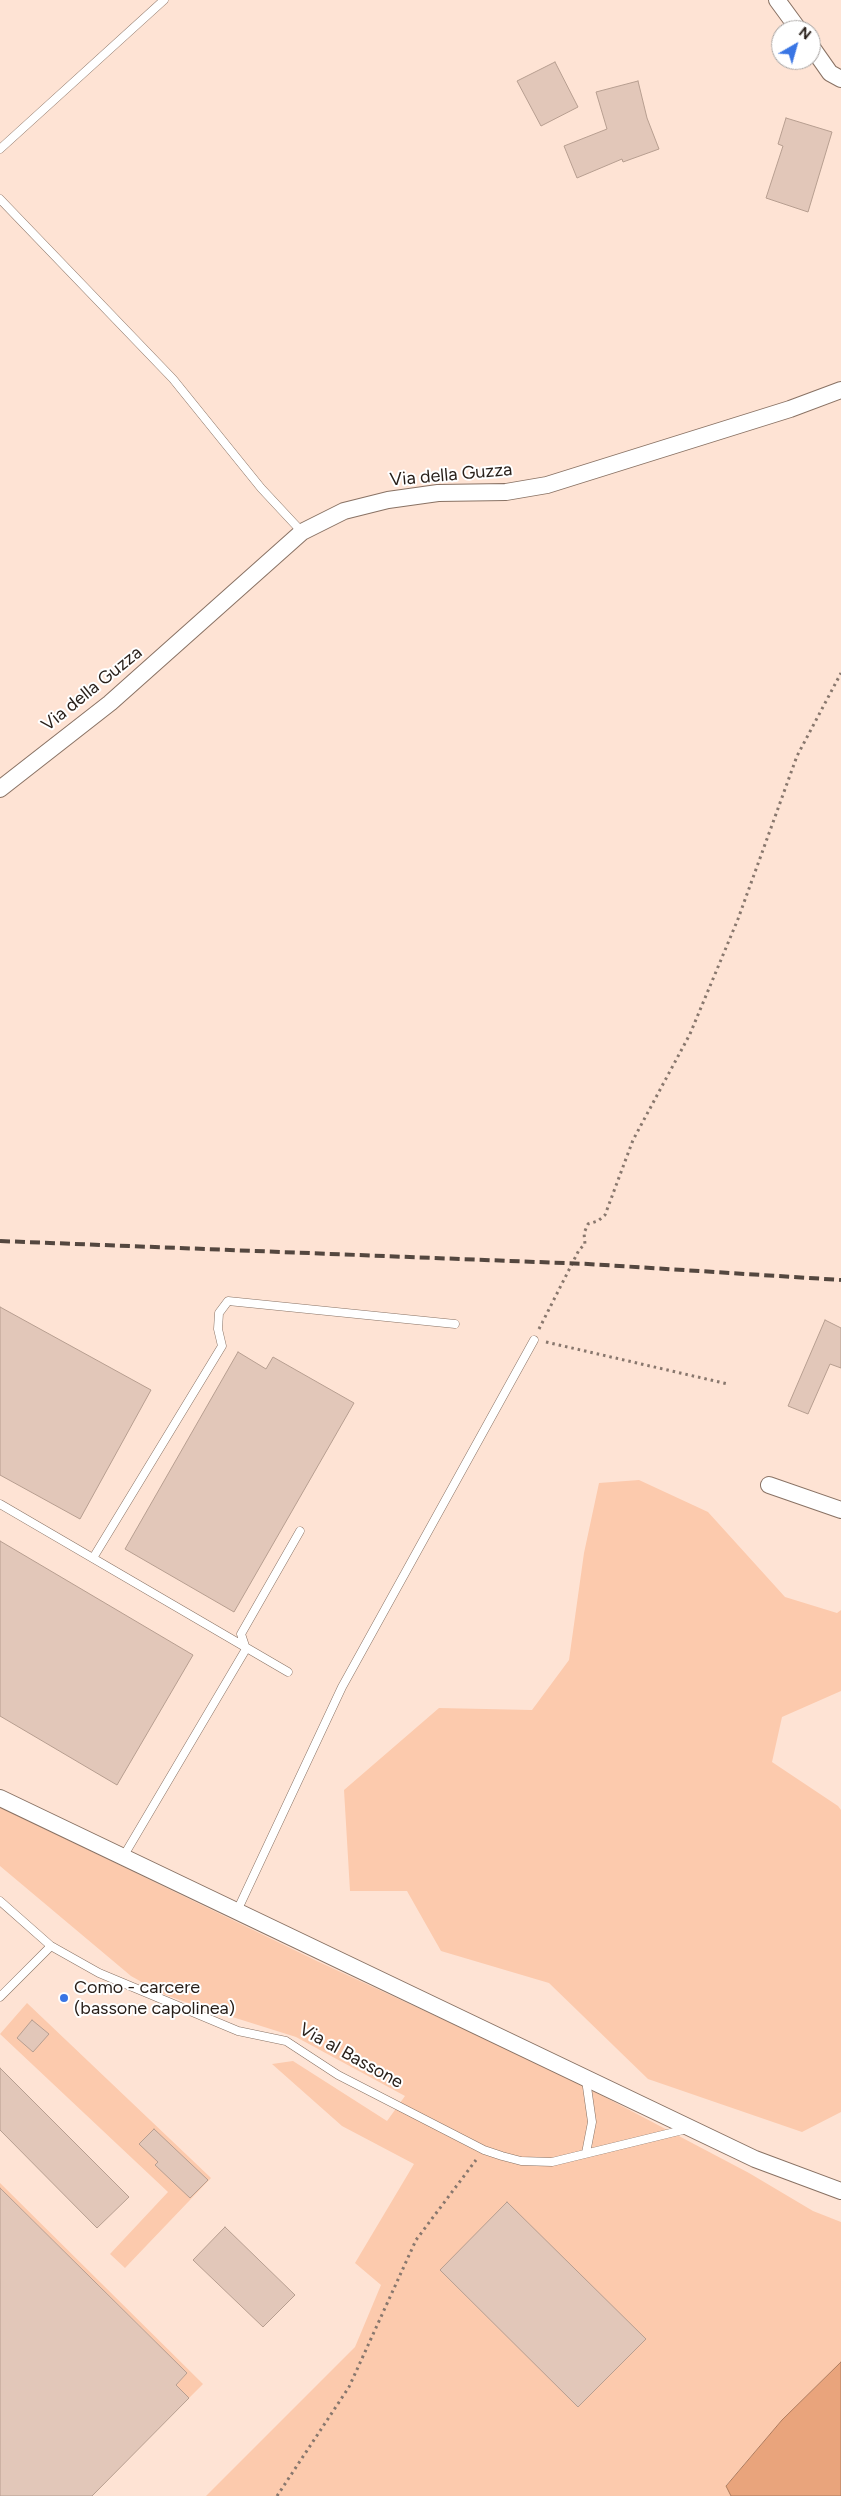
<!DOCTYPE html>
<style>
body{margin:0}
#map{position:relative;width:841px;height:2496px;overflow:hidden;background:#fee3d4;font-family:Figtree,sans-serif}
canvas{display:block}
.north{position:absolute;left:771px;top:20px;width:50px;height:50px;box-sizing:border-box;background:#fff;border:1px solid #a9a5a3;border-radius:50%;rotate:38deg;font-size:14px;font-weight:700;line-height:20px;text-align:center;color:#271e18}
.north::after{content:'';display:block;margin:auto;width:18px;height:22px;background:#3975e4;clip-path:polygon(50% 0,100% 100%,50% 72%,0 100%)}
</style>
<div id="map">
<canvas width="841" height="2496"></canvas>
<div class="north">N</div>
</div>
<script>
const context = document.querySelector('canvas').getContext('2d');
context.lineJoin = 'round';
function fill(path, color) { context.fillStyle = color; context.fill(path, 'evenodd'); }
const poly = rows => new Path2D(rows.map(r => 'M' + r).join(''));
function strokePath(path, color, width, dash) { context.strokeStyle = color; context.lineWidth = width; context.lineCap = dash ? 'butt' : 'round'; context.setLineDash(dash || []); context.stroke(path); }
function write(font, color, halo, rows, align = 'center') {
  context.font = font + ' Figtree,sans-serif'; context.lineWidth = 4; context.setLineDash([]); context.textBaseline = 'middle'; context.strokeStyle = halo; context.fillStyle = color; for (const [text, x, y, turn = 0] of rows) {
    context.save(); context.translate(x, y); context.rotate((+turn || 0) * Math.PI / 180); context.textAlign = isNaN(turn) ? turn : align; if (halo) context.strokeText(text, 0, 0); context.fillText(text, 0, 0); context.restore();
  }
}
const green = poly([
 [639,1480,708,1512,785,1597,837,1613,841,1610,841,1691,782,1717,772,1762,838,1806,841,1810,841,2112,802,2132,648,2079,549,1983,441,1951,407,1891,350,1891,344,1790,439,1708,532,1710,569,1660,584,1553,599,1483],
 [0,1807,317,1961,565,2076,749,2173,813,2211,841,2222,841,2362,782,2420,726,2485,731,2496,206,2496,355,2347,381,2285,355,2263,414,2164,342,2126,272,2064,293,2061,387,2121,405,2096,296,2037,191,2004,163,1994,131,1976,0,1866],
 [27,2003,211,2178,125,2268,110,2254,168,2192,0,2034],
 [0,2183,203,2384,189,2398,176,2385,187,2373,169,2355,157,2367,156,2342,0,2188]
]);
const water = poly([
 [841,2362,841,2496,731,2496,726,2486,782,2420,841,2362]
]);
const building = poly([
 [555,62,578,107,541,126,517,81,555,62],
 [638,81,647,118,659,149,623,162,622,159,577,178,564,146,607,129,596,92,638,81],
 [786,118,832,132,808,212,766,198,783,146,778,144,786,118],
 [0,1307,151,1390,80,1519,0,1475,0,1307],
 [825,1320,841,1328,841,1368,830,1364,808,1414,788,1406,825,1320],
 [238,1352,266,1369,273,1357,354,1403,234,1612,125,1549,238,1352],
 [0,1541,193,1655,117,1785,0,1716,0,1541],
 [32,2020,49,2034,33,2052,17,2038,32,2020],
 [0,2068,129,2197,97,2228,0,2130,0,2068],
 [154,2129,208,2180,190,2198,155,2165,158,2162,139,2144,154,2129],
 [0,2188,187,2373,176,2385,189,2398,92,2496,0,2496,0,2188],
 [507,2202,646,2339,578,2407,440,2270,507,2202],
 [225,2227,295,2295,263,2327,193,2260,225,2227]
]);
const path = poly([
 [539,1329,579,1250,585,1244,584,1233,588,1224,598,1221,605,1215,633,1140,690,1034,738,919,797,756,841,673],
 [546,1342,728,1384],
 [277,2496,349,2387,416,2240,476,2160]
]);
const lane = poly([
 [0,149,164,0],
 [0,199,173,379,261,488,302,532],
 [0,1504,288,1672],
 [93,1558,222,1346,218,1329,219,1313,228,1301,455,1324],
 [123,1857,246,1649,241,1634,300,1531],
 [0,1901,51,1946,99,1973,238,2031,286,2041,338,2075,484,2150,502,2156,521,2161,552,2162,687,2129],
 [237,1911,342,1687,534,1340],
 [0,1997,51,1946],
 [586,2080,592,2122,586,2153]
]);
const street = poly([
 [777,0,799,30],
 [811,46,830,73,841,79],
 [0,789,110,703,302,532,344,511,388,500,438,493,506,492,547,485,790,409,841,390],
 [769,1485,841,1510],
 [0,1798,755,2159,841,2191]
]);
const rail = poly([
 [0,1241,588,1264,841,1280]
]);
const markers = [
 [64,1998,5,"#3975e4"]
];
const streetNames = [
 ["Via della Guzza",451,475,-5],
 ["Via della Guzza",92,689,-39],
 ["Via al Bassone",351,2056,29]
];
const poiNames = [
 ["Como - carcere",74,1988],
 ["(bassone capolinea)",74,2009]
];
fill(green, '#fccaad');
fill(water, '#e9a47c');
strokePath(water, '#af7c5e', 1);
fill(building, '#e2c7b9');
strokePath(building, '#b79e90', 1);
strokePath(lane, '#897264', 9);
strokePath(street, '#897264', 18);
strokePath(path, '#88776d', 3, [2.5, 4]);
strokePath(lane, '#fff', 8);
strokePath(street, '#fff', 16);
strokePath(rail, '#54473f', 4, [10, 5]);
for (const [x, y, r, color] of markers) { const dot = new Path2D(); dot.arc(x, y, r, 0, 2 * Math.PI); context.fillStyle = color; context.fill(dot); strokePath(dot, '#fff', 2); }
write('18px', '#271e18', '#fff', streetNames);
write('18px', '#271e18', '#fff', poiNames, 'left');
</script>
